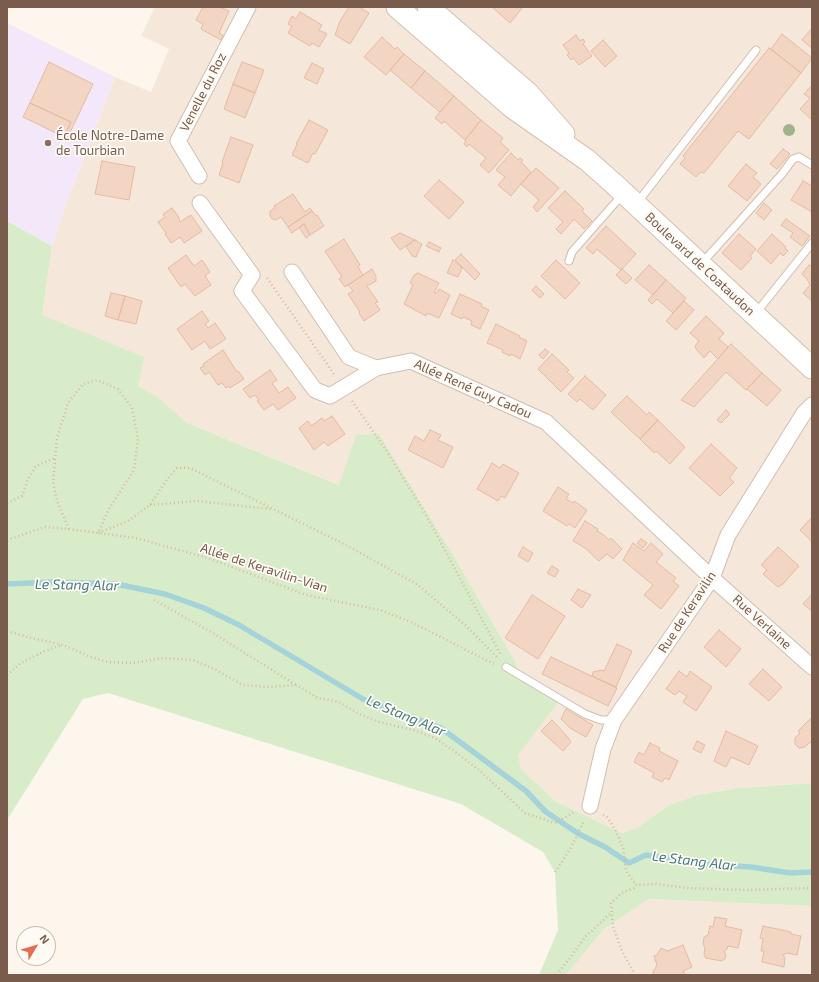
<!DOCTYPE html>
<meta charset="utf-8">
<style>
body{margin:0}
#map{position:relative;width:819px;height:982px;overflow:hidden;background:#fdf6ec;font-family:"Exo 2",sans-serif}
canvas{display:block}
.frame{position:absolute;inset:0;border:8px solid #7a5c4d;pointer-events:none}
.north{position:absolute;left:16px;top:926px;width:40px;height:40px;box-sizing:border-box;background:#fffaf3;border:1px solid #cabbb1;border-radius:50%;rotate:52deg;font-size:11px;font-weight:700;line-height:16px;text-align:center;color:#7a5c4d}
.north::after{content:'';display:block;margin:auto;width:14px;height:18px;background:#e76f51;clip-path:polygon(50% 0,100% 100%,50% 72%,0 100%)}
</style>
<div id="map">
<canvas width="819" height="982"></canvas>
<div class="frame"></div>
<div class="north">N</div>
</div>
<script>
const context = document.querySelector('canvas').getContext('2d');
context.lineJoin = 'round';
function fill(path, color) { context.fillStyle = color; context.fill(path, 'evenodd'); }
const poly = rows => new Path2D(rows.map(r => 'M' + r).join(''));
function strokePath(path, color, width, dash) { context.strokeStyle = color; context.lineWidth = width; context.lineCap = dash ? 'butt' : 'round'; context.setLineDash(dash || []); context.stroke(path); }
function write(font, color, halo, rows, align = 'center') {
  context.font = font + ' "Exo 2",sans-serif'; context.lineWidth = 3.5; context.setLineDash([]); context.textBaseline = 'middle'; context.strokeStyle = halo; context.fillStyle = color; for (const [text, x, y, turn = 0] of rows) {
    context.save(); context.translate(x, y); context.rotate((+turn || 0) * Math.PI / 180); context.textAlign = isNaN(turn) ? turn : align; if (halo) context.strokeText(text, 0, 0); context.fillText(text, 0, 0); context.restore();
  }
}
const residential = poly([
 [155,7,812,7,812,783,739,788,697,795,667,806,637,828,622,833,555,801,521,769,517,755,563,696,518,669,513,658,455,558,379,435,356,435,340,485,187,423,157,398,138,386,42,315,52,246,64,210,115,77,151,92,169,49,141,36],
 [649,899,812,906,812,975,566,975,604,929]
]);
const education = poly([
 [7,23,115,77,64,210,52,246,7,221]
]);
const green = poly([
 [7,221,52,246,42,315,144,357,138,386,157,397,187,423,339,485,356,435,379,434,455,558,513,658,518,669,563,696,518,755,521,769,555,801,622,833,637,828,667,806,697,795,739,788,812,783,812,906,649,899,604,929,566,975,539,975,558,930,555,872,543,852,461,804,108,693,83,699,7,820]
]);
const stream = poly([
 [7,584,53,582,116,584,165,594,204,608,239,625,363,699,441,728,526,791,546,812,579,834,605,847,629,863,646,855,678,859,700,864,751,867,790,873,812,872]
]);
const building = poly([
 [203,7,220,7,229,11,219,33,223,35,221,40,201,29,203,24,196,20,203,7],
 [349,7,359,7,369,13,350,44,335,35,340,21,349,7],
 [492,7,523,7,510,23,492,7],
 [300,12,322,25,319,30,327,34,319,47,312,43,310,46,288,33,292,26,288,24,292,16,296,19,300,12],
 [812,28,812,48,802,40,812,28],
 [782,34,812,58,801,73,771,49,782,34],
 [576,35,580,41,583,39,585,42,583,44,592,56,579,65,573,58,571,60,567,55,569,53,563,45,576,35],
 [382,37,395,49,397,47,404,54,386,75,364,57,382,37],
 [603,40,617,56,605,67,591,51,603,40],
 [769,48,801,73,749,139,738,131,704,173,701,172,696,177,680,164,685,158,683,156,769,48],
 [404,54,425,71,411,88,390,70,404,54],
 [49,62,93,84,67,139,64,137,71,122,30,103,49,62],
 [242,62,264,70,255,93,233,84,242,62],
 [312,63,324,69,317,84,304,78,312,63],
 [425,71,454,96,440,112,411,88,425,71],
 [233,84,255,93,245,118,224,109,233,84],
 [812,85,812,120,800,109,810,98,804,94,812,85],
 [454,96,481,120,465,140,444,121,442,124,435,118,454,96],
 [30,103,71,122,64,137,23,117,30,103],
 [309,120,328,130,315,154,313,153,308,163,292,155,297,144,296,144,309,120],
 [481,120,503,138,500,142,509,150,489,173,480,165,486,158,469,144,467,147,464,144,466,141,465,140,481,120],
 [231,137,253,145,239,183,219,175,223,163,222,162,231,137],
 [783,149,790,154,777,169,770,164,783,149],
 [511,153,518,160,520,158,523,160,521,162,531,172,511,196,498,185,505,177,496,170,511,153],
 [102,161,135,167,129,200,95,194,102,161],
 [746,164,757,173,753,177,761,184,747,201,728,186,746,164],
 [536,168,559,188,537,212,533,207,539,200,521,184,536,168],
 [439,180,464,202,449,219,424,196,439,180],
 [803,181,812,186,812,212,791,200,803,181],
 [565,191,584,209,582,211,592,221,584,229,574,219,561,234,556,229,563,222,548,208,565,191],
 [293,194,305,212,310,208,312,211,288,227,281,217,276,220,272,219,270,216,270,211,275,208,274,206,293,194],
 [764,203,772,210,764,220,756,213,764,203],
 [172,208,178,216,180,222,191,215,202,231,184,243,180,237,171,243,165,234,166,233,158,222,165,217,163,214,172,208],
 [312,211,316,216,317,215,324,226,310,235,304,224,292,233,288,227,312,211],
 [786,219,810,236,802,246,790,237,793,233,781,225,786,219],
 [304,224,310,235,306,238,299,227,304,224],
 [606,226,636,254,621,270,597,249,593,254,586,248,606,226],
 [400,233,415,240,400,250,391,238,400,233],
 [739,234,756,249,750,256,752,258,741,270,722,253,739,234],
 [772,234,786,247,785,248,788,251,783,256,780,253,771,264,757,251,772,234],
 [344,239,360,265,358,267,363,275,345,287,339,279,342,277,325,251,344,239],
 [415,240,422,244,416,257,412,256,406,246,415,240],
 [429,242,441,248,439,252,426,246,429,242],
 [461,254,480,274,475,280,455,260,461,254],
 [186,255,194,266,202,260,210,272,205,276,211,285,195,296,185,284,181,287,168,268,186,255],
 [453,260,462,268,458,277,447,273,453,260],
 [556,260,580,283,565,299,541,276,556,260],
 [649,265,666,280,653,295,635,280,649,265],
 [809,265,812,267,812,301,803,293,810,285,807,279,802,274,809,265],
 [372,269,376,276,376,281,367,286,378,302,375,303,380,310,364,321,359,313,360,312,348,294,353,291,348,285,372,269],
 [622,269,632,278,626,284,616,275,622,269],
 [418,273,439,283,434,293,437,293,439,289,450,295,439,318,427,313,426,316,404,304,413,285,410,283,414,275,418,273],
 [666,280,686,298,673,313,657,299,652,304,648,300,666,280],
 [536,286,544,294,540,298,532,290,536,286],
 [111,293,125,296,118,320,105,316,111,293],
 [460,294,482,304,481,306,489,310,480,329,471,325,472,321,463,317,462,319,451,314,460,294],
 [125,296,142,301,136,324,118,320,125,296],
 [684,301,694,310,676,330,666,321,684,301],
 [202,311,209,321,205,324,208,328,215,323,226,339,210,349,205,341,192,350,177,329,202,311],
 [706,316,724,333,719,339,728,347,718,359,710,351,704,358,696,349,695,346,699,341,690,333,706,316],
 [496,324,520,336,519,337,527,341,520,359,511,354,510,356,502,352,503,350,487,343,496,324],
 [731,344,762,373,746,390,726,372,694,407,681,400,731,344],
 [545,349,549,352,543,359,539,355,545,349],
 [223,350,237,372,238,371,244,379,230,388,229,386,226,388,222,383,218,385,209,372,205,375,200,368,204,366,203,364,223,350],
 [552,354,569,370,567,372,574,378,561,392,538,369,552,354],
 [270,370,277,380,272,383,279,393,288,387,296,398,278,410,273,404,264,410,257,401,259,400,255,395,250,398,243,389,270,370],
 [762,373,781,390,767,406,747,389,762,373],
 [585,376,606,395,593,410,580,399,577,402,568,394,585,376],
 [627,396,647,415,649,412,658,420,640,439,611,412,627,396],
 [726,410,730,414,721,423,717,420,726,410],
 [332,416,345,434,328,446,324,442,314,450,299,428,308,421,311,426,322,418,324,421,332,416],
 [658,420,685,447,670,464,656,451,654,453,640,439,658,420],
 [430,430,441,435,438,440,453,447,443,468,408,450,415,436,424,441,430,430],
 [711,444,737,468,729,478,734,482,720,496,689,468,711,444],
 [492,463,500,468,503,464,519,473,505,498,501,496,498,501,477,489,492,463],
 [558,487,569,494,566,499,573,503,574,501,587,510,575,528,569,524,567,526,543,511,558,487],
 [812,517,812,542,800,530,812,517],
 [585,521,598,529,597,531,604,535,609,540,611,538,622,549,613,559,607,554,599,561,585,548,573,541,585,521],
 [641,539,647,543,643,548,637,543,641,539],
 [633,543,644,551,651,543,663,554,656,562,676,578,673,581,679,586,661,609,644,595,653,585,623,560,633,543],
 [523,547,533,553,528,562,518,556,523,547],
 [778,547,799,566,783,584,778,587,763,574,767,570,761,565,778,547],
 [552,566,559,570,555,577,547,573,552,566],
 [578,589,591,595,582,608,571,600,578,589],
 [812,594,812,611,803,604,812,594],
 [532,595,565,616,538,659,505,638,532,595],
 [719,630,741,649,726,667,704,647,719,630],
 [617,644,632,651,616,687,592,676,593,672,601,670,604,671,617,644],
 [551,657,617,688,608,706,542,674,551,657],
 [763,669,782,687,769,701,749,684,763,669],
 [679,671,687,677,690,671,712,687,696,711,683,702,687,696,679,691,675,695,666,689,679,671],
 [566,709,593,725,586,737,570,728,561,719,566,709],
 [812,717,812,744,810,742,805,747,799,748,795,744,795,738,800,733,798,731,812,717],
 [552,720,566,735,571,742,563,751,541,731,552,720],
 [726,731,758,746,749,765,731,757,726,767,714,761,726,731],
 [697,741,705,745,701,753,693,749,697,741],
 [650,743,660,748,659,751,678,761,669,780,665,778,662,782,652,777,654,773,634,762,639,752,644,755,650,743],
 [715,917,727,919,725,926,742,930,738,948,728,946,727,949,724,951,726,955,725,959,721,961,706,958,704,955,705,948,703,944,704,937,708,935,710,926,713,927,715,917],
 [763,926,791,932,791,934,801,936,797,955,787,953,783,955,785,958,784,967,762,962,764,951,761,951,763,939,760,938,763,926],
 [683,945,692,967,683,971,685,975,654,975,653,972,657,965,654,956,657,955,661,948,667,951,683,945]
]);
const path = poly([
 [267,278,334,374],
 [352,401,386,450,425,513,501,655],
 [7,503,22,496,28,479,36,466,55,458],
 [150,505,197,501,270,509],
 [69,529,57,501,53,482,57,438,68,403,83,384,97,380,118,389,132,408,138,438,134,470,109,509,98,533,128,521,150,505,168,478,177,468,190,468,346,545,418,585,465,625,498,658],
 [7,540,45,527,69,529,136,538,211,559,306,595,380,610,411,622,494,664],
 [154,600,213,633,296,685],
 [7,631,27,637,63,645,91,657,108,662,132,663,164,658,193,660,216,670,243,685,269,687,297,685,318,698,339,702,359,714,382,723,414,730,435,738,454,751,479,770,525,813,555,823,566,817,575,811],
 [7,675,21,663,45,651,62,645],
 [603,815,607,817,615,829,623,847,626,871,636,885],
 [555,872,571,848,584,821],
 [557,975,586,936,612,912],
 [635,975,621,949,613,926,611,903,622,893,634,888,636,885,656,884,687,888,747,890,812,888]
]);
const lane = poly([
 [637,203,756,50],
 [569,261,572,252,622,195],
 [702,263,782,174,793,159,799,157,812,165],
 [756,313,812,243],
 [506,667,585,714,601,720,614,720]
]);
const street = poly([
 [199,176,178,141,248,7],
 [200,203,252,275,242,291,315,390,330,396,376,368,411,361,546,422,712,578,812,667],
 [292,272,349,357,376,368],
 [590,806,603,749,614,720,712,578,728,535,804,413,812,405]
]);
const secondary = poly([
 [397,7,513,108,587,160,613,183,812,368],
 [428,7,528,93,564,134]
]);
const trees = [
 [789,130]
];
const markers = [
 [48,143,4,"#8d6e63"]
];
const streetNames = [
 ["Venelle du Roz",203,92,-63],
 ["Boulevard de Coataudon",700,264,43],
 ["Allée René Guy Cadou",473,389,24],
 ["Allée de Keravilin-Vian",264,568,18],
 ["Rue de Keravilin",687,612,-57],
 ["Rue Verlaine",762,622,42]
];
const educationNames = [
 ["École Notre-Dame",56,136],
 ["de Tourbian",56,151]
];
const waterNames = [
 ["Le Stang Alar",77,585,1],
 ["Le Stang Alar",406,716,23],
 ["Le Stang Alar",694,861,7]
];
fill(residential, '#f5e8da');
fill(education, '#f3e8fa');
fill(green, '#d8ecc9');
strokePath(stream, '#a5d3da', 5.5);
fill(building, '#f3d5c3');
strokePath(building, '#e6bba3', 1);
strokePath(lane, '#d1beb0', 9);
strokePath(street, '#d1beb0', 17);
strokePath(secondary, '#d6c0b0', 23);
strokePath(path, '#d9b8a5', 2.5, [1, 3]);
strokePath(lane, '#fff', 7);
strokePath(street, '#fff', 15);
strokePath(secondary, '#fff', 21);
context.fillStyle = '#a0b28e';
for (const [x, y] of trees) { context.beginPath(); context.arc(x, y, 6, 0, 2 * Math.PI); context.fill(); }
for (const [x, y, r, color] of markers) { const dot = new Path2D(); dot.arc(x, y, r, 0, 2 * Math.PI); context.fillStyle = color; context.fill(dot); strokePath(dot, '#fffaf3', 1.5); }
write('13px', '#7a5c4d', '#fffaf3', streetNames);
write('13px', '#785e54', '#fffaf3', educationNames, 'left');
write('italic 14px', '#437c86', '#fffaf3', waterNames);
</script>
